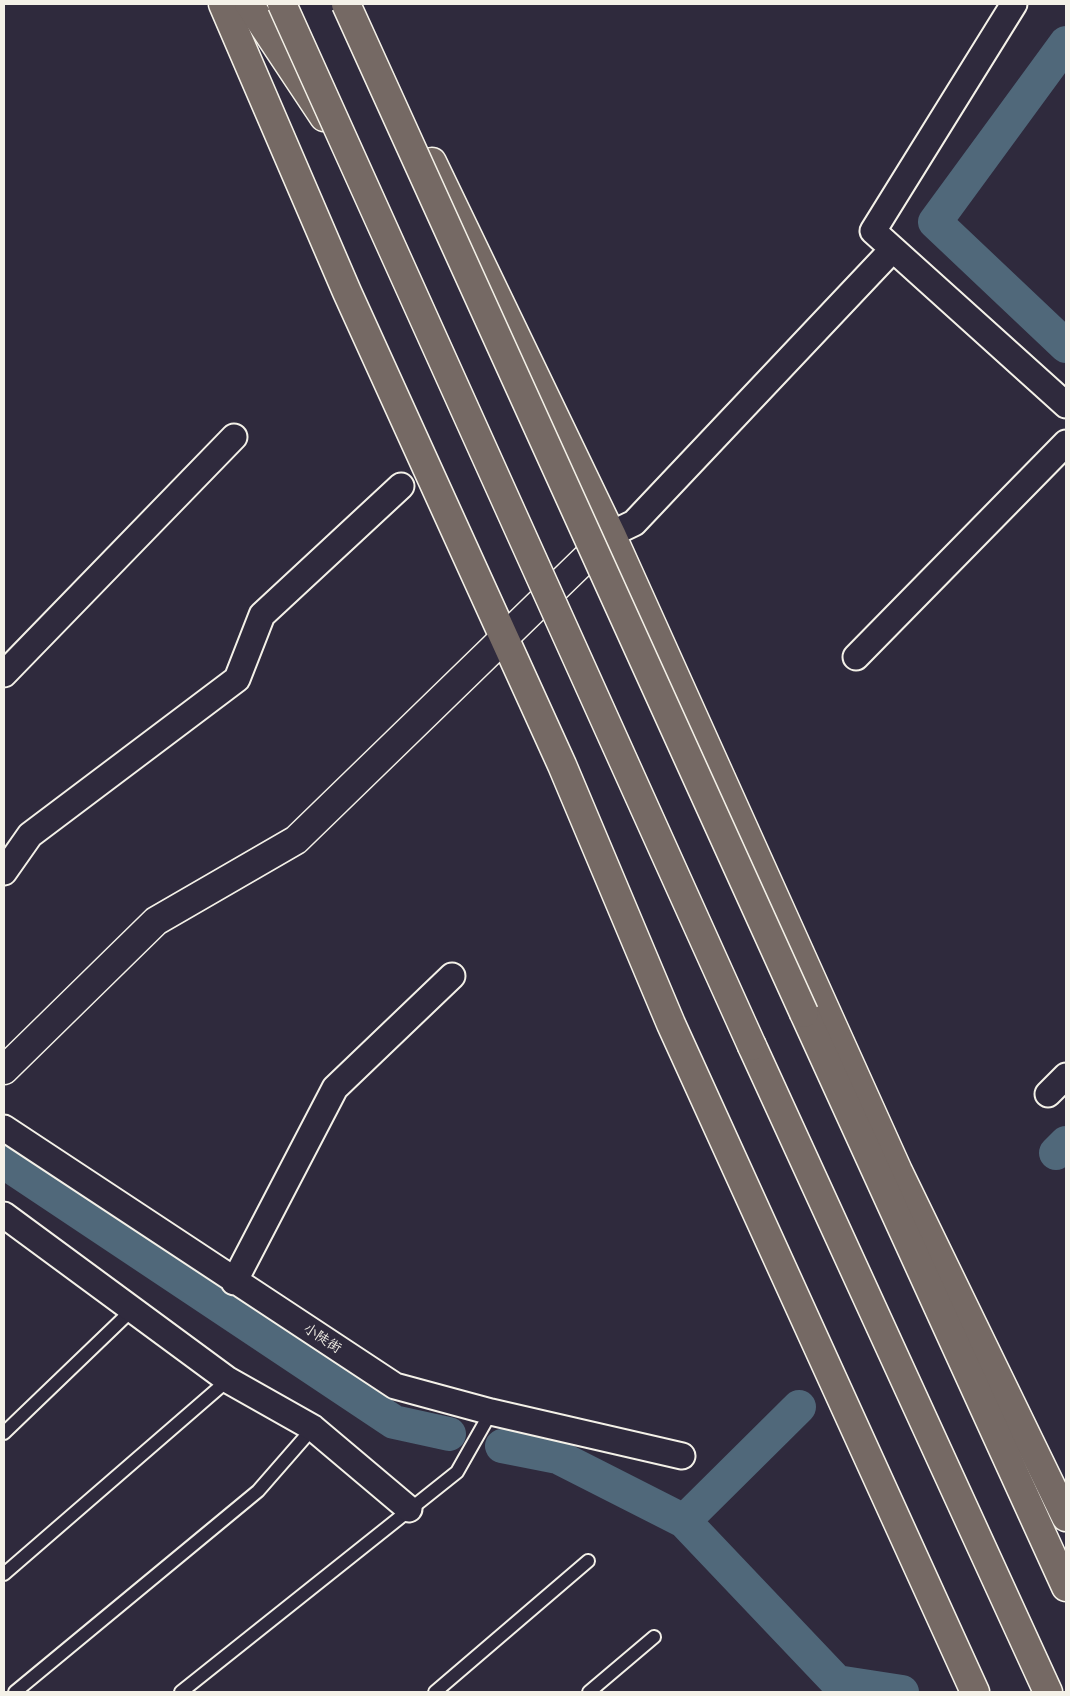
<!DOCTYPE html>
<meta charset="utf-8">
<style>
body{margin:0}
#map{position:relative;width:1070px;height:1696px;overflow:hidden;background:#2f2a3d;font-family:"Balsamiq Sans",sans-serif}
canvas{display:block}
.frame{position:absolute;inset:0;border:5px solid #f4f1e8;pointer-events:none}
</style>
<div id="map">
<canvas width="1070" height="1696"></canvas>
<div class="frame"></div>
</div>
<script>
const context = document.querySelector('canvas').getContext('2d');
context.lineJoin = 'round';
const poly = rows => new Path2D(rows.map(r => 'M' + r).join(''));
function strokePath(path, color, width, dash) { context.strokeStyle = color; context.lineWidth = width; context.lineCap = dash ? 'butt' : 'round'; context.setLineDash(dash || []); context.stroke(path); }
function write(font, color, halo, rows, align = 'center') {
  context.font = font + ' "Balsamiq Sans","LXGW WenKai TC",sans-serif'; context.lineWidth = 4.5; context.setLineDash([]); context.textBaseline = 'middle'; context.strokeStyle = halo; context.fillStyle = color; for (const [text, x, y, turn = 0] of rows) {
    context.save(); context.translate(x, y); context.rotate((+turn || 0) * Math.PI / 180); context.textAlign = isNaN(turn) ? turn : align; if (halo) context.strokeText(text, 0, 0); context.fillText(text, 0, 0); context.restore();
  }
}
const canal = poly([
 [1066,43,935,222,1066,346],
 [1056,1153,1066,1143],
 [4,1162,394,1422,449,1434],
 [799,1407,684,1521,837,1682,902,1692],
 [502,1446,558,1457,684,1521]
]);
const lane = poly([
 [4,1433,133,1309],
 [4,1574,228,1380],
 [15,1692,258,1491,313,1428],
 [181,1692,457,1472,491,1412],
 [435,1692,588,1561],
 [589,1692,654,1637]
]);
const street = poly([
 [1014,4,873,231,1066,405],
 [611,534,634,523,893,249],
 [856,657,1066,443],
 [4,674,234,437],
 [4,872,30,835,237,679,262,615,401,486],
 [1048,1094,1066,1076],
 [4,1128,395,1386,491,1412,682,1456],
 [4,1215,228,1380,313,1428,409,1509],
 [234,1282,335,1088,452,976]
]);
const secondary = poly([
 [4,1070,156,921,296,840,610,535]
]);
const primary = poly([
 [223,4,347,292,562,765,671,1024,975,1692],
 [432,162,611,534,898,1171,1066,1517]
]);
const highway = poly([
 [249,4,324,117],
 [804,1013,1066,1587],
 [752,1046,1048,1692]
]);
const highwayBridge = poly([
 [282,4,752,1046],
 [346,4,804,1013]
]);
const streetNames = [
 ["小陡街",322,1339,33]
];
strokePath(canal, '#50687a', 34);
strokePath(lane, '#f4f1e8', 16);
strokePath(street, '#f4f1e8', 29);
strokePath(secondary, '#f4f1e8', 31);
strokePath(primary, '#f4f1e8', 31);
strokePath(highway, '#f4f1e8', 31);
strokePath(lane, '#2f2a3d', 12);
strokePath(street, '#2f2a3d', 25);
strokePath(secondary, '#2f2a3d', 28);
strokePath(primary, '#756964', 28);
strokePath(highway, '#756964', 28);
strokePath(highwayBridge, '#f4f1e8', 31, []);
strokePath(highwayBridge, '#756964', 28);
write('14px', '#f4f1e8', '#2f2a3d', streetNames);
</script>
